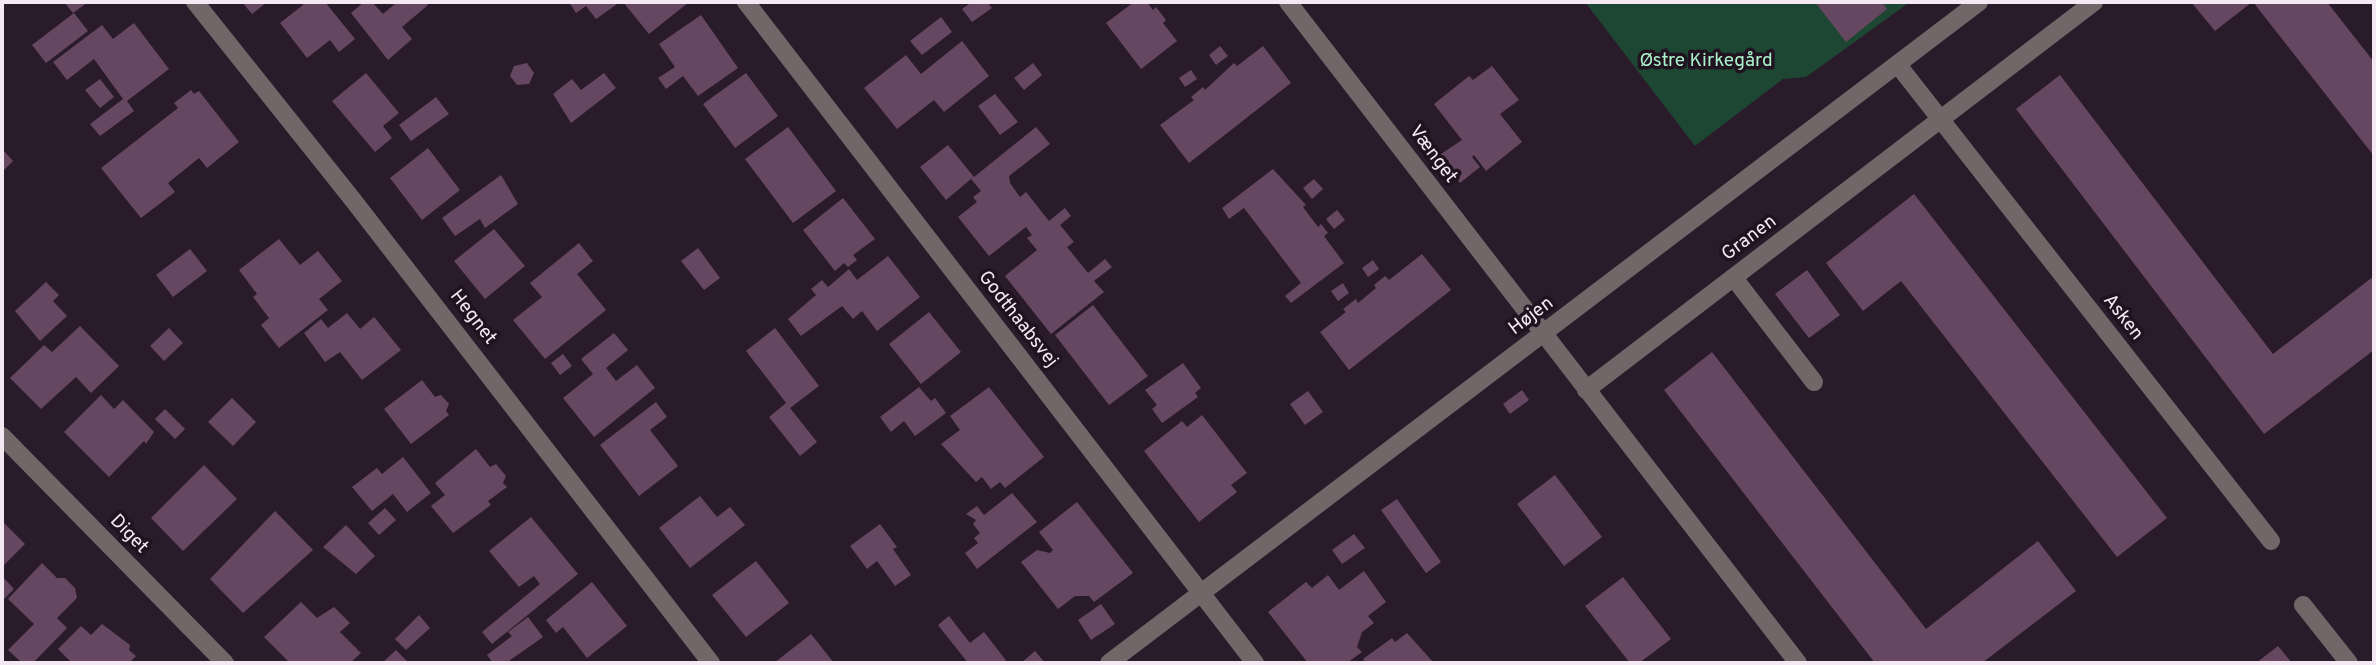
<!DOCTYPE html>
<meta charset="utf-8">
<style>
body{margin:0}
#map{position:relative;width:2376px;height:665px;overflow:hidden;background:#2a1b2a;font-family:Overpass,sans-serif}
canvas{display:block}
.frame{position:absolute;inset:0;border:4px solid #f4e9f3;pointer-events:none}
</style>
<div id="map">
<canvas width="2376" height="665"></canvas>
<div class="frame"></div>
</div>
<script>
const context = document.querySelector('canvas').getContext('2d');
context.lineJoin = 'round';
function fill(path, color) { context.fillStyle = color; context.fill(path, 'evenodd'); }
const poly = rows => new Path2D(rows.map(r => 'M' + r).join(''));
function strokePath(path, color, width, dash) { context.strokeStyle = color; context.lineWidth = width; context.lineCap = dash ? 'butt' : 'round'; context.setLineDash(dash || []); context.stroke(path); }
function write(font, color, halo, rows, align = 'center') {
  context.font = font + ' Overpass,sans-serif'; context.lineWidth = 7; context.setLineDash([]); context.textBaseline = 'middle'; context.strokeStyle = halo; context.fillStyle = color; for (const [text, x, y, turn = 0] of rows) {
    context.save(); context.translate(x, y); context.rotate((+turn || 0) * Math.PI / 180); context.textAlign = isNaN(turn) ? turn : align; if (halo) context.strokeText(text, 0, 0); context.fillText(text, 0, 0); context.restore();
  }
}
const green = poly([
 [1585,2,1910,2,1806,77,1783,79,1695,146]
]);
const building = poly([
 [64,2,88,2,73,13],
 [242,2,267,2,252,14],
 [301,2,325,2,355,39,339,52,330,40,307,58,280,23,303,5],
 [364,2,372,2,383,14,397,2,426,2,428,5,402,27,412,39,388,60,351,13],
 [569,2,620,2,596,19,586,6,576,13],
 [623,2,689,2,649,34],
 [972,2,987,2,992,8,972,22,962,9],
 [1134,2,1147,2,1153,10,1156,7,1166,20,1163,23,1177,41,1141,69,1106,23],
 [1815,2,1882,2,1887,9,1846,42],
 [2191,2,2252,2,2215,31],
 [2253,2,2327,2,2374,62,2374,156],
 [74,13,88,31,46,63,32,45],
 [701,15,738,68,698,96,683,76,666,89,658,78,675,67,659,44],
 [941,17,952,32,922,55,910,41],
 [134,23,169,69,127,101,134,111,100,136,90,124,123,99,94,59,67,80,53,62,102,25,113,39],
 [962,41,989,76,944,112,934,100,897,129,864,88,906,55,921,74],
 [1220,46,1228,56,1216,65,1209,55],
 [1263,46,1291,83,1189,163,1160,125,1194,100,1191,97,1203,87,1205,90,1234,63,1237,66],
 [527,63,534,73,529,84,517,85,510,76,514,66],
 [1033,63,1042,75,1024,90,1014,78],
 [1492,66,1519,100,1500,114,1522,142,1486,171,1474,155,1472,157,1480,167,1460,183,1438,156,1462,140,1434,104,1469,76,1473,80],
 [1191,70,1197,79,1185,87,1179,78],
 [366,73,399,113,383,126,392,138,375,152,332,101],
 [604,73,616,88,571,123,553,94,572,79,581,90],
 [746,73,778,116,735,148,703,104],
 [2060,75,2273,354,2374,276,2374,350,2264,434,2016,109],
 [100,79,114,97,100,108,85,90],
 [191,90,194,94,199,91,239,142,207,168,199,158,168,183,175,192,141,218,101,168,178,108,174,103],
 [995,94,1018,122,1000,135,978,106],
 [436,97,449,114,411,141,399,125],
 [788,127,836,191,793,223,745,159],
 [1036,127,1050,144,1009,176,1010,183,1020,197,1026,192,1049,221,1065,208,1071,216,1060,225,1074,242,1067,247,1088,273,1105,259,1112,267,1094,281,1104,292,1051,334,1005,276,1037,250,1027,238,1032,235,1026,227,989,256,958,217,977,202,973,197,981,191,971,179,946,200,920,167,948,145,974,177],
 [428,148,460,190,422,220,390,178],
 [2,149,13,161,2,172],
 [1273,169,1306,205,1303,207,1318,227,1321,224,1328,233,1324,236,1344,263,1291,303,1285,296,1301,283,1244,208,1229,219,1222,208],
 [501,175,518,204,485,228,480,219,455,236,442,218],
 [1314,179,1323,189,1312,199,1303,188],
 [1914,194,2167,518,2117,557,1901,281,1863,311,1826,263],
 [843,198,875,239,853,255,857,260,848,267,844,263,835,271,803,230],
 [1337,210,1345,220,1334,229,1326,219],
 [494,229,525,266,485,299,454,261],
 [279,239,300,265,318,251,342,281,319,299,328,310,279,348,261,325,269,318,253,297,257,294,239,270],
 [579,243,593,261,577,274,606,310,545,359,513,320,542,297,530,283],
 [698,248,720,278,704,290,681,261],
 [190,249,207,271,173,297,156,275],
 [1422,254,1451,290,1349,370,1320,332,1346,312,1343,309,1356,299,1358,303,1376,288,1374,285,1385,276,1389,280],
 [888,256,920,297,877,331,862,311,853,319,842,306,801,336,788,319,816,295,811,289,822,280,828,287,849,269,857,280],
 [1373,260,1379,269,1368,277,1362,268],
 [1807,270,1840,315,1809,338,1775,294],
 [46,282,59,295,53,301,67,316,40,341,15,311],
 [1343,283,1349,293,1338,301,1331,291],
 [1093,305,1148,376,1109,405,1055,335],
 [929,312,961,352,921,384,889,344],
 [347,313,360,329,374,317,401,350,362,380,340,352,325,362,304,333,321,319,328,328],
 [80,326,119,366,91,393,76,377,41,409,10,378,44,345,52,352],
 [169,328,183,343,164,361,150,346],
 [775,328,819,386,790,408,746,351],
 [614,333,628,350,606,368,616,381,637,365,655,388,594,437,563,398,593,374,581,359],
 [1712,352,1926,629,2038,541,2076,591,1982,663,1875,663,1664,390],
 [563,354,572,366,560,375,551,363],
 [1183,363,1201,388,1195,393,1198,397,1162,423,1152,409,1157,405,1145,390],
 [422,380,435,397,441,395,449,404,446,411,449,415,411,444,384,409],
 [919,387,931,401,935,398,946,413,915,436,904,421,891,432,880,417],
 [989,387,1044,457,1005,488,1000,482,991,489,982,477,976,482,941,444,960,430,950,416],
 [1522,390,1529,400,1510,414,1503,404],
 [1308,391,1323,412,1305,425,1290,404],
 [101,395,114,409,123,400,154,432,146,444,144,441,109,477,64,432],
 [232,398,256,422,233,446,208,422],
 [656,402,667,417,650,430,678,466,639,496,600,445],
 [786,403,817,442,800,456,769,417],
 [165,409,185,429,175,439,155,419],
 [1202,415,1247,473,1231,485,1237,492,1199,522,1144,451,1182,421,1187,427],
 [476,449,490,467,496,464,506,476,503,483,507,487,488,501,491,505,453,533,431,506,445,495,435,483],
 [403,457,431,493,407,512,393,494,372,511,352,487,377,468,382,474],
 [204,465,237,499,183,551,151,518],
 [1555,475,1602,537,1564,566,1517,504],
 [1012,493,1037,522,977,569,965,553,978,543,974,538,980,533,973,524,976,520,966,514,977,506,984,515],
 [700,496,717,517,730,507,745,525,690,568,659,528],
 [1397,499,1441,562,1426,573,1381,510],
 [1077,502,1133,573,1094,602,1089,596,1075,596,1058,609,1021,562,1037,550,1050,553,1053,550,1039,532],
 [385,508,396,520,379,535,368,523],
 [275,511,313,550,243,613,210,579],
 [531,517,578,574,492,644,482,632,540,584,534,576,519,587,489,551],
 [2,521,25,544,4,565,2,563],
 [880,524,897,547,893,549,911,575,895,586,877,561,867,569,850,546],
 [346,525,375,556,356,574,323,547],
 [1354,534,1365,548,1342,564,1332,550],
 [756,561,789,603,746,637,712,595],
 [42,563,57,578,65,578,75,588,77,598,57,618,67,628,33,663,22,663,8,650,34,624,8,599],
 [1364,571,1386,602,1368,616,1374,623,1362,632,1357,647,1362,652,1347,663,1308,663,1268,612,1306,582,1312,588,1328,575,1339,590],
 [2,576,14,589,2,601],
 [1623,577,1671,639,1639,663,1630,663,1585,606],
 [592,582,627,626,587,658,563,627,556,633,546,620],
 [301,602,317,618,334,607,350,623,340,632,361,653,350,663,290,663,264,637],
 [1101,604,1115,624,1091,640,1078,620],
 [419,615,430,628,406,650,395,639],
 [949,616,970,643,984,632,1008,663,968,663,938,625],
 [528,617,543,637,506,663,493,663,487,655,512,636,508,632],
 [102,624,130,645,129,650,136,656,129,663,72,663,58,649,81,626,91,635],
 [1407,633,1433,662,1366,663,1363,659,1392,638,1395,642],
 [811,634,834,663,774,663],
 [2278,646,2292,663,2256,663],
 [396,650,407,661,382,663],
 [1035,651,1045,663,1021,663]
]);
const lane = poly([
 [1734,278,1814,382]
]);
const street = poly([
 [195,2,353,200,711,663],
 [746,2,1255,663],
 [1288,2,1798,663],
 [1898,65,2271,541],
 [1586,390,2094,2],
 [2,436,225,663],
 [2303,605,2349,663],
 [1109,663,1979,2]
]);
const parkNames = [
 ["Østre Kirkegård",1706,62]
];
const streetNames = [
 ["Vænget",1432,155,53],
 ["Granen",1750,239,-37],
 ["Højen",1532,317,-37],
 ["Hegnet",472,318,52],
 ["Asken",2122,318,52],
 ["Godthaabsvej",1017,320,52],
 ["Diget",128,535,46]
];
fill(green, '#1d4633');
fill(building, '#664761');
strokePath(lane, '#726668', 18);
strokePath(street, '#726668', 18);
write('19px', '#aaf1cb', '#211220', parkNames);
write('19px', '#f4e9f3', '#211220', streetNames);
</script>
